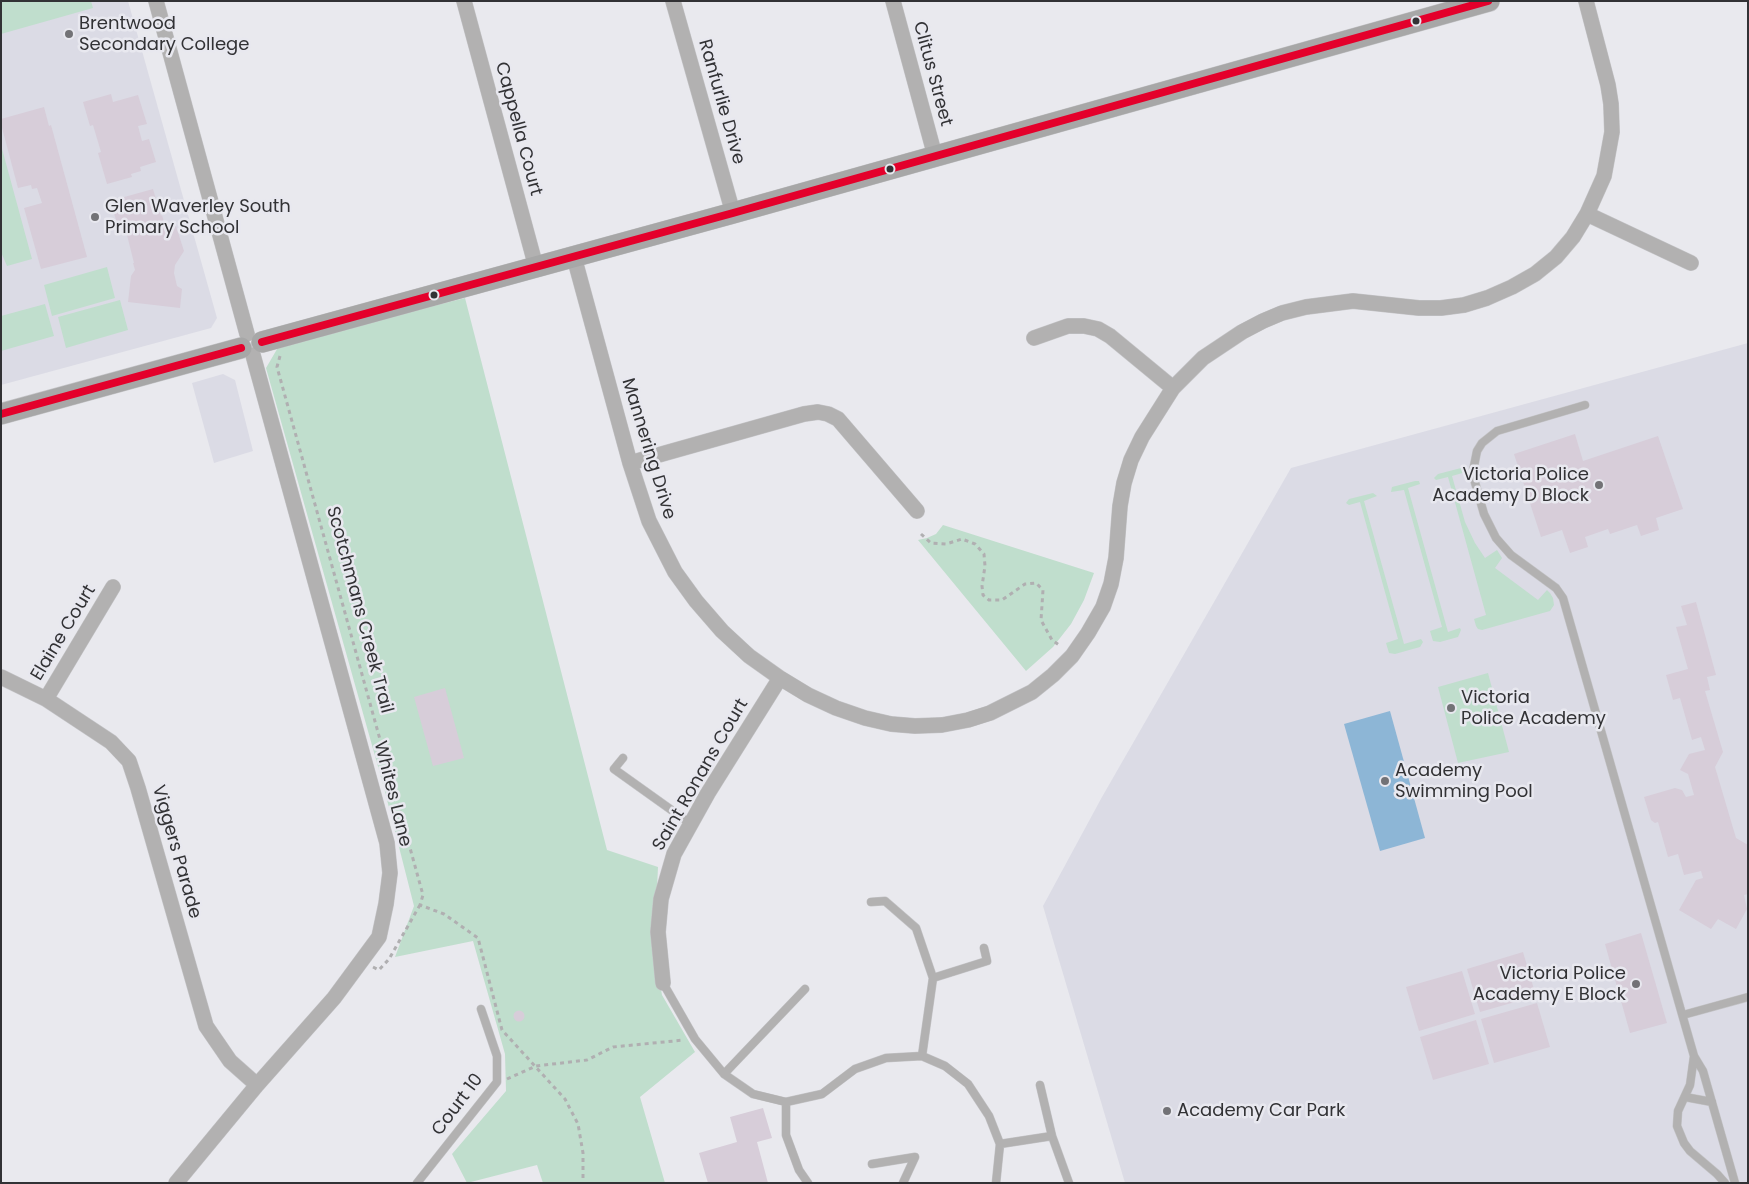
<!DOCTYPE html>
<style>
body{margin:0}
#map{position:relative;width:1749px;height:1184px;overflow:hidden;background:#e9e9ee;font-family:Poppins,sans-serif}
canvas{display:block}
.frame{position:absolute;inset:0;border:2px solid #323235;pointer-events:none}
</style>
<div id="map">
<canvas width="1749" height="1184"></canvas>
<div class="frame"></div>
</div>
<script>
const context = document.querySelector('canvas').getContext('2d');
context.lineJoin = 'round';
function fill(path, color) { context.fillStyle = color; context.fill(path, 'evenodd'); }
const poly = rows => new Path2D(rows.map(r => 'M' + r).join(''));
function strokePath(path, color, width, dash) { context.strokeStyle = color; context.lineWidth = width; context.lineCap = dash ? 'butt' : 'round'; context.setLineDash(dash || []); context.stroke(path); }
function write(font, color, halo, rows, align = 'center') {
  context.font = font + ' Poppins,sans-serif'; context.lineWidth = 5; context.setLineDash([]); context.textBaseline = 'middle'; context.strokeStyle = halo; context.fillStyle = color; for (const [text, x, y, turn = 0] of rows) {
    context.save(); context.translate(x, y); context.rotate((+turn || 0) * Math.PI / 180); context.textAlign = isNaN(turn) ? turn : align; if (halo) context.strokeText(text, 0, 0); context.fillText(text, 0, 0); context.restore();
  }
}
const built = poly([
 [1,1,128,1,217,318,211,328,1,385],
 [1748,343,1748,1183,1125,1183,1043,906,1102,797,1291,468],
 [223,374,235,380,253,451,214,463,192,383]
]);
const green = poly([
 [1,1,91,1,93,8,1,34],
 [1,145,32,259,7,266,1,252],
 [107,267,115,298,52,316,44,285],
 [465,298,607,850,658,867,654,952,662,995,695,1052,640,1097,665,1183,543,1183,537,1165,467,1183,452,1154,506,1091,505,1054,473,941,395,957,414,906,384,788,266,368,280,344],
 [120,300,128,330,66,348,58,317],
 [45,304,54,336,1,351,1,316],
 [1461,468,1465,469,1466,472,1452,476,1465,522,1475,543,1485,558,1497,550,1502,558,1495,568,1538,600,1547,590,1550,593,1553,598,1554,605,1550,611,1482,630,1478,629,1476,626,1474,619,1486,615,1448,477,1436,480,1434,478,1438,474],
 [1415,481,1419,481,1420,484,1408,488,1448,632,1460,628,1461,630,1458,637,1440,642,1433,641,1430,631,1442,627,1404,490,1391,492,1392,487],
 [1373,493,1377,496,1364,501,1404,644,1421,639,1423,642,1420,647,1395,654,1389,653,1386,643,1398,639,1360,502,1349,505,1346,503,1349,499],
 [943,525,1094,573,1084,600,1071,624,1053,647,1026,671,918,540,927,538,936,534],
 [1488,673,1509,752,1458,763,1438,687]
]);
const water = poly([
 [1390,711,1425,838,1380,851,1344,724]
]);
const building = poly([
 [111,94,113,102,138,95,147,124,138,126,142,141,149,139,156,162,140,167,141,171,131,174,132,177,107,184,98,153,101,152,93,125,90,126,83,102],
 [44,107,49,126,51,125,87,257,41,269,24,208,42,203,37,188,32,189,31,185,18,188,1,124,1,119],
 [153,189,161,216,162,215,166,229,176,226,184,251,175,265,174,273,177,286,182,289,180,308,128,302,131,276,135,270,133,263,134,263,125,227,119,229,110,201],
 [1575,434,1583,461,1658,436,1683,509,1656,518,1659,530,1641,536,1637,525,1610,534,1608,529,1585,537,1588,547,1570,553,1562,530,1541,537,1514,454],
 [1696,602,1716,675,1707,677,1710,690,1705,691,1723,752,1715,767,1736,838,1748,845,1748,894,1744,895,1747,909,1736,929,1718,919,1711,929,1679,910,1696,880,1703,878,1701,871,1684,875,1678,854,1668,857,1658,822,1655,823,1651,820,1644,797,1675,788,1682,790,1686,797,1694,795,1688,774,1680,770,1689,754,1705,750,1701,737,1692,740,1680,698,1673,700,1666,675,1688,669,1676,627,1687,625,1681,606],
 [445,688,464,758,433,766,414,697],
 [1641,933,1667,1023,1630,1033,1605,944],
 [1523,952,1536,996,1480,1012,1467,969],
 [1462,971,1475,1014,1419,1031,1406,987],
 [1537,1003,1550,1047,1494,1063,1481,1019],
 '513.5 1016a5.5 5.5 0 1 1 11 0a5.5 5.5 0 1 1-11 0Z',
 [1476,1020,1489,1064,1433,1080,1420,1037],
 [763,1108,772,1138,757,1142,768,1183,708,1183,699,1153,737,1142,730,1117]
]);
const path = poly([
 [280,356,277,367,423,895,420,905,444,914,478,938,502,1030,565,1099,578,1124,583,1153,583,1183],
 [921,534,931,543,946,544,962,539,975,544,984,554,985,566,982,586,983,595,989,600,1002,600,1025,584,1036,583,1043,590,1041,620,1052,640,1059,645],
 [373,967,379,970,389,959,420,905],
 [507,1079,536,1066,587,1060,613,1047,684,1040]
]);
const lane = poly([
 [1585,405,1497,431,1482,443,1477,451,1473,471,1474,479,1484,514,1496,538,1511,555,1556,588,1563,598,1694,1056,1703,1071,1735,1183],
 [623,758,614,769,691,824],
 [871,902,885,901,916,928,933,978],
 [663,983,695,1039,724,1074,753,1094,786,1102,822,1094,855,1069,886,1058,922,1056,945,1066,968,1084,989,1116,1000,1144,996,1183],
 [1683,1015,1748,997],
 [922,1056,933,978,987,961,984,948],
 [1694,1056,1690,1085,1678,1111,1677,1126,1684,1143,1690,1151,1717,1174,1725,1183],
 [724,1074,805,989],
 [1040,1085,1052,1136,1069,1183],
 [1685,1097,1712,1102],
 [786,1102,786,1135,799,1170,808,1183],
 [1000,1144,1052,1136],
 [872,1164,915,1157,903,1183],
 [417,1183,497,1082,497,1056,481,1009]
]);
const street = poly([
 [156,1,247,334],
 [464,1,536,267],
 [673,1,733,213],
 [893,1,935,156],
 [1587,214,1691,263],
 [574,257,630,463,649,521,675,572,696,601,722,631,749,656,780,678,808,695,836,708,865,718,891,724,915,726,942,725,968,720,990,713,1032,692,1053,675,1072,656,1088,633,1103,607,1111,584,1116,558,1120,506,1124,483,1131,460,1142,437,1173,388,1203,358,1242,332,1263,321,1282,313,1306,307,1353,301,1419,308,1441,308,1464,305,1487,298,1512,287,1535,274,1556,257,1573,237,1587,214,1604,176,1612,132,1611,104,1608,85,1586,1],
 [1034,338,1068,326,1084,326,1098,329,1110,336,1173,388],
 [630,463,804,414,818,412,828,414,838,419,917,511],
 [1,677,46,699,111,742,129,761,138,788,206,1026,230,1061,257,1085],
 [46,699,113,587],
 [663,983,658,932,661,899,674,854,708,793,780,678],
 [176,1183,257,1085,334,998,379,937,386,904,390,873,387,843,253,355]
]);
const secondary = poly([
 [262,342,733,213,1489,1],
 [1,414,241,348]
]);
const bus1 = poly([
 [262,342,733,213,1488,1],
 [1,414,241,348]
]);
const markers = [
 [1416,21,4.5,"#323235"],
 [69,34,5,"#727276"],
 [890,169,4.5,"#323235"],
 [95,217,5,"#727276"],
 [434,295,4.5,"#323235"],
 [1599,485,5,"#727276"],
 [1451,708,5,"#727276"],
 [1385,781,5,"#727276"],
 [1636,984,5,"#727276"],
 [1167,1111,5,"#727276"]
];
const poiNames = [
 ["Brentwood",79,24],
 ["Secondary College",79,45],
 ["Glen Waverley South",105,207],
 ["Primary School",105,228],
 ["Victoria Police",1589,475,"right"],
 ["Academy D Block",1589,496,"right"],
 ["Victoria",1461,698],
 ["Police Academy",1461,719],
 ["Academy",1395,771],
 ["Swimming Pool",1395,792],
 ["Victoria Police",1626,974,"right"],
 ["Academy E Block",1626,995,"right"],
 ["Academy Car Park",1177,1111]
];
const streetNames = [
 ["Clitus Street",932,74,75],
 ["Ranfurlie Drive",721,102,74],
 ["Cappella Court",518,129,75],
 ["Mannering Drive",648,449,73],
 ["Scotchmans Creek Trail",359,610,75],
 ["Elaine Court",64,633,-59],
 ["Saint Ronans Court",701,775,-60],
 ["Whites Lane",392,794,76],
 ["Viggers Parade",176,852,74],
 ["Court 10",458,1105,-53]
];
fill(built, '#dbdbe5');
fill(green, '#c0decd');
fill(water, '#8db6d6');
fill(building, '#d7cdd9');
strokePath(lane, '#c5c5c8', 9);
strokePath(street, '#c5c5c8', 16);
strokePath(secondary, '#c5c5c8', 22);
strokePath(path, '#b0afb1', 3, [4, 4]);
strokePath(lane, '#b2b1b1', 8);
strokePath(street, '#b2b1b1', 15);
strokePath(secondary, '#a7a7a7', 21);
strokePath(bus1, '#e4002b', 8);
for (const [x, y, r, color] of markers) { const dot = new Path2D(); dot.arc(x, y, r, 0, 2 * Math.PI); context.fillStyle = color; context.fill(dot); strokePath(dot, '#e8e8ef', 2); }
write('18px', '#323235', '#e8e8ef', poiNames, 'left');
write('18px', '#323235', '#e8e8ef', streetNames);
</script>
